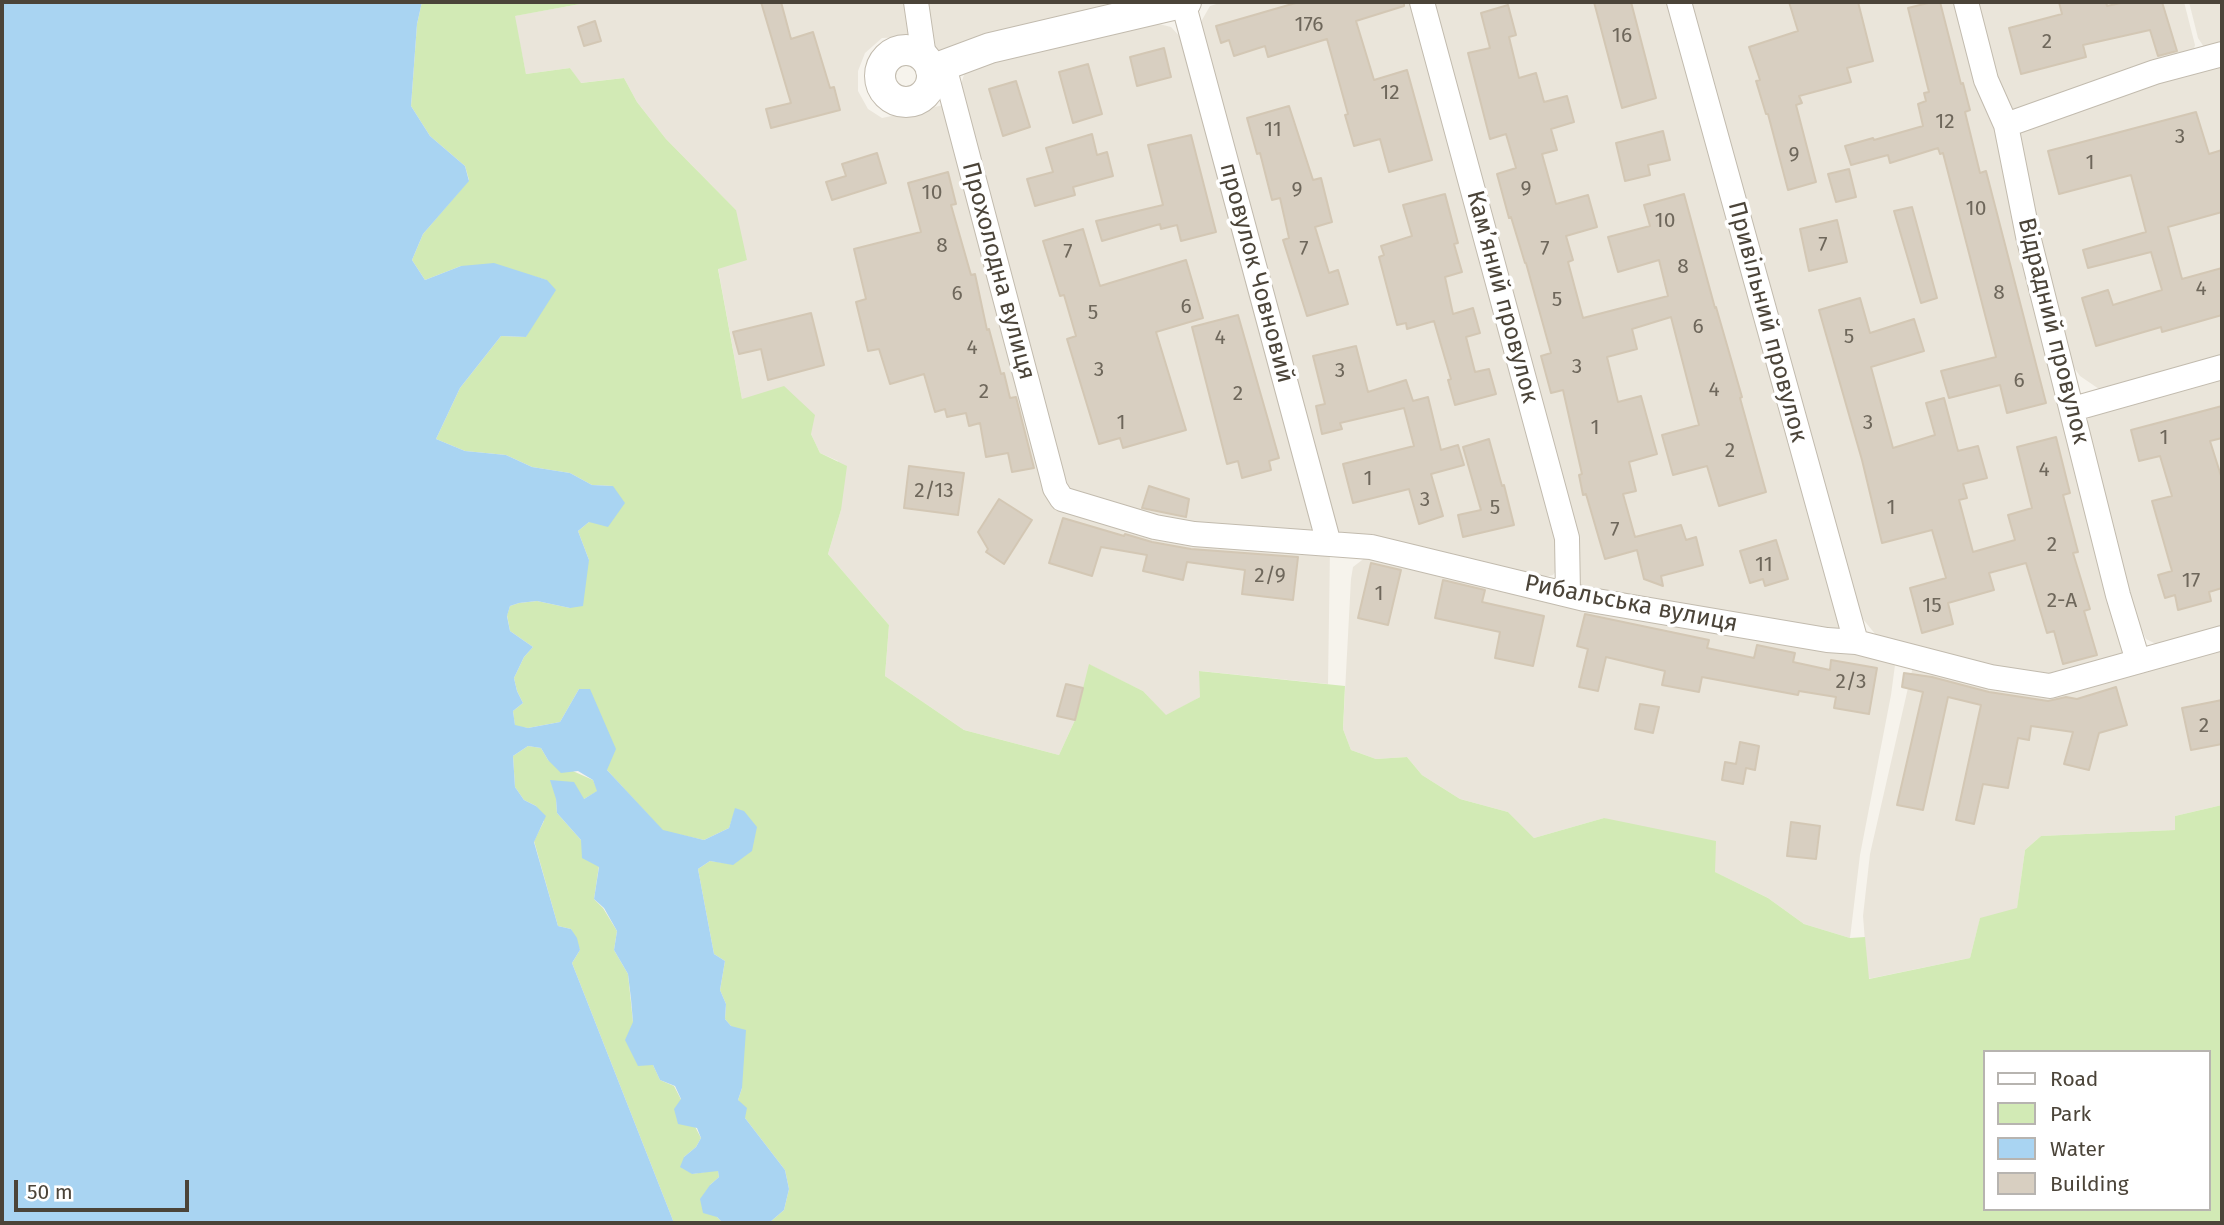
<!DOCTYPE html>
<meta charset="utf-8">
<style>
body{margin:0}
#map{position:relative;width:2224px;height:1225px;overflow:hidden;background:#f6f3ec;font-family:"Fira Sans",sans-serif}
canvas{display:block}
.frame{position:absolute;inset:0;border:4px solid #4b4439;pointer-events:none}
.legend{position:absolute;left:1983px;top:1050px;width:228px;height:161px;box-sizing:border-box;background:#fff;border:2px solid #b7b4b0;margin:0;padding:9px 12px;list-style:none;font-size:21px;color:#4b4439}
.legend li{display:flex;align-items:center;gap:14px;height:35px}
.legend b{width:35px;border:2px solid #b7b4b0}
.scale{position:absolute;left:14px;top:1180px;width:175px;height:32px;box-sizing:border-box;border:4px solid #4b4439;border-top:0;padding-left:9px;font-size:21px;line-height:24px;white-space:nowrap;color:#4b4439;-webkit-text-stroke:5px #fff;paint-order:stroke}
</style>
<div id="map">
<canvas width="2224" height="1225"></canvas>
<div class="frame"></div>
<ul class="legend">
<li><b style="height:9px;background:#fff"></b>Road</li>
<li><b style="height:19px;background:#d2eab5"></b>Park</li>
<li><b style="height:19px;background:#a9d4f2"></b>Water</li>
<li><b style="height:19px;background:#d8cfc1"></b>Building</li>
</ul>
<div class="scale">50 m</div>
</div>
<script>
const context = document.querySelector('canvas').getContext('2d');
context.lineJoin = 'round';
function fill(path, color) { context.fillStyle = color; context.fill(path, 'evenodd'); }
const poly = rows => new Path2D(rows.map(r => 'M' + r).join(''));
function strokePath(path, color, width, dash) { context.strokeStyle = color; context.lineWidth = width; context.lineCap = dash ? 'butt' : 'round'; context.setLineDash(dash || []); context.stroke(path); }
function write(font, color, halo, rows, align = 'center') {
  context.font = font + ' "Fira Sans",sans-serif'; context.lineWidth = 7; context.setLineDash([]); context.textBaseline = 'middle'; context.strokeStyle = halo; context.fillStyle = color; for (const [text, x, y, turn = 0] of rows) {
    context.save(); context.translate(x, y); context.rotate((+turn || 0) * Math.PI / 180); context.textAlign = isNaN(turn) ? turn : align; if (halo) context.strokeText(text, 0, 0); context.fillText(text, 0, 0); context.restore();
  }
}
const residential = poly([
 [591,2,911,2,917,41,901,37,882,38,865,53,858,71,858,91,868,109,882,118,944,105,1051,502,1330,548,1328,684,1200,671,1200,697,1166,716,1143,691,1090,665,1075,720,1059,755,964,730,885,676,889,625,828,554,841,510,838,461,820,453,811,434,742,399,718,268,736,210,666,139,637,102,624,78,580,83,570,68,526,74,514,16],
 [921,2,1140,2,944,55,930,48],
 [1223,2,1415,2,1561,564,1553,575,1540,578,1341,533,1332,529,1200,35,1202,20,1210,6],
 [1428,2,1670,2,1841,623,1838,630,1588,593,1577,579],
 [1687,2,1961,2,2002,127,2123,647,2123,657,2049,683,1876,635,1862,618],
 [1972,2,2184,2,2195,45,2193,53,2013,113,2005,106],
 [2189,2,2222,2,2222,48,2204,47,2198,38],
 [1147,21,1171,27,1184,41,1313,524,1310,532,1195,532,1077,498,1068,485,1049,433,960,88,965,71,994,53],
 [2222,60,2222,362,2099,389,2080,376,2069,361,2014,141,2022,123],
 [2222,372,2222,631,2158,645,2146,639,2126,595,2085,438,2088,419,2098,406],
 [1366,557,1882,656,1895,665,1891,695,1860,855,1850,938,1804,924,1768,898,1604,818,1534,838,1508,812,1460,799,1422,775,1407,757,1376,759,1351,750,1343,729,1351,579,1353,567],
 [2222,643,2222,805,2175,816,2176,830,2041,836,2025,850,2017,909,1980,919,1970,958,1868,979,1863,916,1870,854,1913,666,2051,690]
]);
const green = poly([
 [422,2,591,2,515,16,526,74,570,68,581,83,624,78,637,102,666,139,736,210,747,260,718,269,742,399,784,386,815,415,811,434,820,453,847,466,841,510,828,554,889,625,885,676,964,730,1059,755,1075,720,1089,664,1143,691,1166,715,1200,697,1199,671,1345,686,1343,729,1351,750,1376,759,1407,757,1422,775,1460,799,1508,812,1534,838,1604,818,1716,841,1715,872,1768,898,1804,924,1850,938,1865,937,1869,979,1970,958,1980,918,2017,908,2025,850,2041,836,2175,830,2175,816,2222,805,2222,1223,769,1223,784,1210,789,1189,785,1170,745,1118,738,1100,742,1088,731,1026,725,1019,726,1004,720,990,725,961,714,954,698,869,710,861,733,864,736,808,729,828,704,840,663,831,607,770,579,689,560,722,528,728,515,726,513,711,523,703,517,691,514,678,524,657,533,647,510,631,507,615,510,606,519,603,537,601,570,608,589,560,578,531,589,522,613,486,592,485,570,473,532,467,506,455,465,451,436,439,460,388,501,336,526,337,546,280,526,274,461,266,425,280,412,260,423,234,469,180,465,166,430,136,411,106,417,24],
 [1984,1052,2208,1052,2208,1209,1984,1209],
 [528,746,541,748,548,760,593,780,598,791,584,799,556,799,557,813,581,840,599,866,594,899,603,908,617,931,614,950,628,974,633,1022,660,1080,674,1086,701,1138,696,1147,684,1157,692,1174,718,1170,719,1177,710,1185,717,1217,723,1223,674,1223,572,963,580,950,571,929,558,926,534,841,544,821,536,806,524,800,515,787,513,756]
]);
const water = poly([
 [2,2,422,2,417,24,411,106,430,136,465,166,469,181,423,234,412,260,425,280,461,266,494,263,547,280,556,290,526,337,501,336,460,388,436,439,465,451,506,455,532,467,570,473,592,485,613,486,625,503,608,527,589,522,578,531,589,560,583,606,570,608,537,601,519,603,510,606,507,616,510,631,533,647,524,657,514,678,517,691,523,703,513,711,515,725,528,728,560,722,579,689,590,689,616,749,607,770,663,830,704,840,729,828,735,808,744,811,757,827,752,851,733,865,710,861,698,869,714,954,725,961,720,990,726,1004,725,1019,731,1026,746,1030,742,1088,738,1100,747,1108,745,1118,785,1170,789,1189,784,1210,769,1223,723,1223,717,1217,703,1213,700,1199,710,1185,719,1177,718,1171,692,1174,680,1167,684,1157,696,1147,701,1138,697,1128,678,1124,674,1109,681,1099,675,1086,660,1080,653,1065,638,1066,625,1040,633,1022,631,999,628,974,614,950,617,931,604,908,594,899,599,867,582,858,581,840,557,813,556,799,550,780,574,782,584,799,597,791,593,780,578,771,561,773,548,760,541,748,528,746,513,756,515,787,524,800,536,806,546,816,534,842,558,926,571,929,577,938,580,950,572,963,674,1223,2,1223]
]);
const building = poly([
 [761,2,781,2,791,39,813,32,830,88,834,87,840,110,771,128,766,109,791,103,761,2],
 [1299,2,1404,2,1404,6,1356,21,1374,80,1407,70,1432,160,1389,172,1380,139,1354,146,1345,115,1348,114,1327,39,1268,57,1265,46,1234,56,1229,40,1221,43,1216,26,1299,2],
 [1594,2,1631,2,1656,98,1622,108,1594,2],
 [1789,2,1858,2,1873,61,1847,68,1851,82,1799,96,1802,103,1796,105,1816,182,1788,190,1768,114,1766,114,1756,81,1760,80,1749,47,1798,31,1789,2],
 [1932,2,1940,2,1961,84,1963,83,1970,110,1965,112,1980,173,1986,171,2046,403,2007,413,2000,385,1949,398,1941,371,1996,357,1943,153,1940,154,1938,148,1890,163,1888,155,1851,165,1845,146,1873,138,1874,140,1923,126,1918,104,1926,101,1924,93,1929,92,1908,8,1932,2],
 [2059,2,2106,2,2107,6,2125,2,2162,2,2177,51,2158,56,2150,30,2083,45,2086,57,2021,74,2009,28,2062,14,2059,2],
 [1508,5,1516,35,1509,37,1519,78,1536,73,1544,102,1567,96,1574,122,1551,129,1557,150,1542,154,1556,204,1588,195,1597,227,1566,236,1573,260,1568,262,1583,318,1668,296,1659,260,1618,272,1608,237,1650,226,1644,205,1684,194,1715,308,1716,307,1742,397,1740,398,1766,492,1719,506,1707,466,1673,475,1662,435,1699,425,1671,317,1632,329,1637,349,1607,357,1618,402,1641,396,1657,454,1629,462,1636,491,1623,494,1635,537,1681,525,1686,540,1696,537,1703,565,1661,576,1663,586,1644,579,1637,550,1605,559,1586,494,1583,495,1579,475,1582,474,1563,390,1551,393,1541,356,1551,353,1526,263,1525,263,1511,217,1509,218,1497,174,1516,168,1506,134,1490,139,1468,53,1490,48,1481,13,1508,5],
 [595,21,601,41,584,46,578,27,595,21],
 [1164,48,1171,77,1137,86,1130,57,1164,48],
 [1088,64,1102,114,1073,123,1059,72,1088,64],
 [1016,81,1030,127,1003,136,989,89,1016,81],
 [1289,106,1313,180,1321,178,1332,222,1315,227,1329,273,1338,270,1348,304,1307,316,1283,240,1289,238,1280,198,1272,200,1260,153,1257,154,1247,118,1289,106],
 [2196,112,2209,154,2222,150,2222,212,2168,227,2182,279,2222,268,2222,315,2162,332,2161,327,2096,346,2082,298,2108,290,2113,305,2162,290,2151,252,2088,268,2083,250,2146,232,2131,175,2059,194,2048,151,2196,112],
 [1663,131,1670,160,1648,165,1650,175,1625,181,1616,143,1663,131],
 [1092,134,1097,155,1107,152,1113,176,1073,187,1075,195,1035,206,1027,179,1053,172,1046,148,1092,134],
 [1191,135,1216,232,1181,241,1177,225,1161,229,1160,224,1102,241,1096,221,1163,205,1148,145,1191,135],
 [877,153,886,183,832,200,826,182,846,176,842,164,877,153],
 [1849,169,1856,197,1836,202,1828,174,1849,169],
 [948,172,956,204,951,205,971,275,975,274,987,330,989,329,1001,374,1004,373,1010,398,1016,397,1034,468,1012,472,1008,453,986,457,980,423,969,426,966,413,947,417,945,409,935,412,924,374,890,384,879,349,868,351,856,302,866,299,854,249,921,232,908,183,948,172],
 [1445,194,1458,243,1454,244,1462,272,1445,277,1453,314,1473,308,1480,333,1466,337,1475,372,1489,369,1496,394,1455,405,1448,380,1451,379,1434,321,1407,329,1406,323,1397,325,1379,257,1384,255,1381,246,1412,236,1403,205,1445,194],
 [1912,207,1937,298,1921,303,1894,211,1912,207],
 [1837,220,1847,262,1809,271,1800,229,1837,220],
 [1083,229,1100,286,1186,260,1203,318,1156,332,1186,430,1123,448,1120,438,1099,444,1067,339,1076,336,1064,295,1060,296,1043,241,1083,229],
 [1860,298,1870,333,1914,319,1924,351,1871,367,1893,448,1935,435,1926,403,1944,398,1958,451,1978,446,1987,478,1963,484,1967,498,1959,500,1973,552,2015,540,2008,515,2032,508,2017,447,2056,437,2070,493,2063,495,2078,552,2073,553,2090,609,2084,611,2097,655,2063,664,2054,631,2047,633,2026,563,1989,573,1994,590,1948,603,1953,624,1922,633,1910,588,1946,578,1932,530,1882,543,1862,460,1819,310,1860,298],
 [811,313,824,365,768,380,761,349,739,354,733,332,811,313],
 [1238,315,1279,458,1269,461,1271,470,1242,478,1238,461,1227,464,1192,327,1238,315],
 [1356,346,1368,392,1406,380,1413,401,1428,397,1441,450,1458,445,1464,465,1431,474,1443,516,1419,524,1409,489,1353,503,1343,464,1414,446,1404,408,1340,423,1342,429,1322,434,1316,406,1325,404,1313,356,1356,346],
 [2222,406,2222,438,2210,441,2222,479,2222,588,2209,592,2211,601,2178,610,2175,595,2165,598,2158,575,2172,571,2152,501,2172,496,2160,456,2139,461,2131,430,2222,406],
 [1489,439,1502,486,1504,485,1514,525,1463,537,1458,515,1481,510,1463,447,1489,439],
 [909,466,964,473,958,515,904,508,909,466],
 [1149,486,1189,499,1186,517,1142,508,1149,486],
 [999,499,1032,520,1004,564,986,552,988,549,978,532,999,499],
 [1063,518,1124,536,1125,534,1152,542,1191,549,1298,557,1293,600,1242,594,1245,570,1187,562,1183,580,1143,571,1147,555,1101,547,1092,576,1049,563,1063,518],
 [1776,540,1788,579,1765,586,1763,579,1750,583,1740,551,1776,540],
 [1371,563,1401,570,1388,625,1358,618,1371,563],
 [1443,580,1485,590,1482,602,1544,616,1533,666,1495,658,1500,632,1435,618,1443,580],
 [1585,614,1709,640,1707,648,1754,658,1757,645,1795,653,1793,662,1830,670,1831,660,1877,668,1869,714,1834,708,1836,697,1799,691,1798,695,1702,677,1699,692,1662,685,1665,671,1606,657,1598,691,1579,687,1588,649,1577,646,1585,614],
 [1904,673,1932,677,1989,692,2048,701,2066,697,2077,699,2116,687,2127,725,2099,733,2089,770,2064,764,2073,732,2031,726,2029,740,2018,738,2008,788,1983,784,1974,824,1956,820,1981,705,1948,697,1923,810,1897,805,1923,692,1902,687,1904,673],
 [1066,684,1083,688,1075,720,1057,716,1066,684],
 [2222,700,2222,744,2191,750,2182,708,2222,700],
 [1640,704,1659,707,1653,733,1635,729,1640,704],
 [1740,742,1759,746,1755,770,1746,768,1743,784,1722,780,1725,762,1736,764,1740,742],
 [1791,822,1820,826,1816,859,1787,856,1791,822]
]);
const minor = poly([
 [916,2,924,57],
 [1183,2,1329,544],
 [1422,2,1567,538,1568,594],
 [1679,2,1856,642],
 [1966,2,1986,80,2006,125,2028,236,2118,595,2138,661],
 [944,66,1052,476,1055,488,1062,499,1155,527,1194,534,1371,547,1585,599,1827,640,1856,642,1991,677,2050,686,2222,638],
 [2006,125,2155,72,2222,54],
 [2073,409,2222,367]
]);
const tertiary = poly([
 '880 76a26 26 0 1 1 52 0a26 26 0 1 1-52 0Z',
 [931,70,990,48,1186,2]
]);
const numberNames = [
 ["176",1309,25],
 ["16",1622,36],
 ["2",2047,42],
 ["12",1390,93],
 ["12",1945,122],
 ["11",1273,130],
 ["3",2180,137],
 ["9",1794,155],
 ["1",2090,163],
 ["9",1526,189],
 ["9",1297,190],
 ["10",932,193],
 ["10",1976,209],
 ["10",1665,221],
 ["7",1823,245],
 ["8",942,246],
 ["7",1304,249],
 ["7",1545,249],
 ["7",1068,252],
 ["8",1683,267],
 ["4",2201,289],
 ["8",1999,293],
 ["6",957,294],
 ["5",1557,300],
 ["6",1186,307],
 ["5",1093,313],
 ["6",1698,327],
 ["5",1849,337],
 ["4",1220,338],
 ["4",972,348],
 ["3",1577,367],
 ["3",1099,370],
 ["3",1340,371],
 ["6",2019,381],
 ["4",1714,390],
 ["2",984,392],
 ["2",1238,394],
 ["1",1121,423],
 ["3",1868,423],
 ["1",1595,428],
 ["1",2164,438],
 ["2",1730,451],
 ["4",2044,470],
 ["1",1368,479],
 ["2/13",934,491],
 ["3",1425,500],
 ["5",1495,508],
 ["1",1891,508],
 ["7",1615,530],
 ["2",2052,545],
 ["11",1764,565],
 ["2/9",1270,576],
 ["17",2191,581],
 ["1",1379,594],
 ["2-А",2062,601],
 ["15",1932,606],
 ["2/3",1851,682],
 ["2",2204,726]
];
const streetNames = [
 ["Прохолодна вулиця",998,271,75],
 ["провулок Човновий",1256,273,75],
 ["Камʼяний провулок",1502,297,75],
 ["Привільний провулок",1767,322,75],
 ["Відрадний провулок",2053,331,76],
 ["Рибальська вулиця",1631,604,11]
];
fill(residential, '#eae5da');
fill(green, '#d2eab5');
fill(water, '#a9d4f2');
fill(building, '#d8cfc1');
strokePath(building, '#d3c7b4', 2);
strokePath(minor, '#c2bbae', 26);
strokePath(tertiary, '#c2bbae', 32);
strokePath(minor, '#fff', 24);
strokePath(tertiary, '#fff', 30);
write('21px', '#6e675b', null, numberNames);
write('24px', '#4b4439', '#fff', streetNames);
</script>
